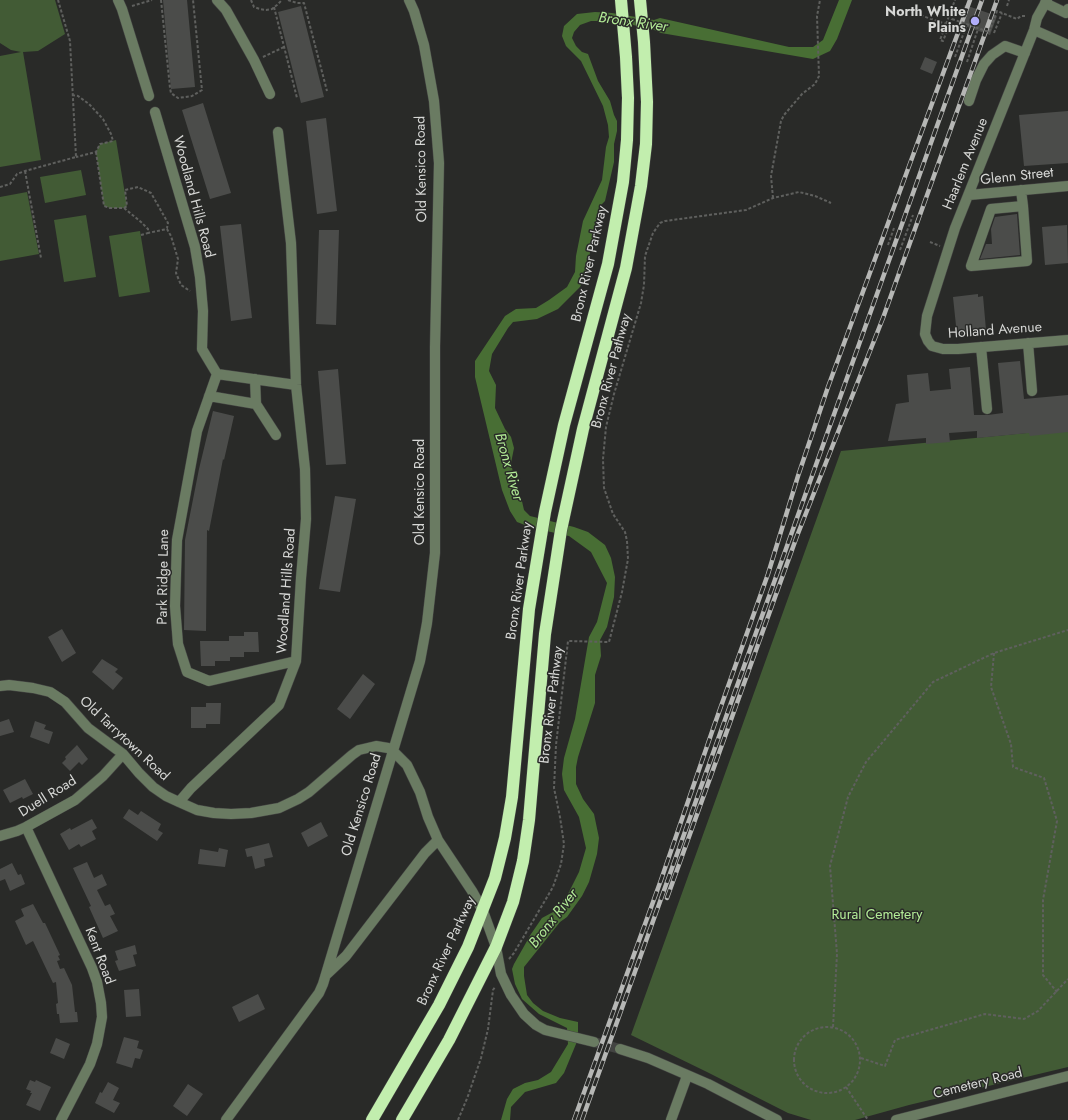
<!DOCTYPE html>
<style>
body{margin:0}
canvas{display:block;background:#292a28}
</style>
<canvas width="1068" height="1120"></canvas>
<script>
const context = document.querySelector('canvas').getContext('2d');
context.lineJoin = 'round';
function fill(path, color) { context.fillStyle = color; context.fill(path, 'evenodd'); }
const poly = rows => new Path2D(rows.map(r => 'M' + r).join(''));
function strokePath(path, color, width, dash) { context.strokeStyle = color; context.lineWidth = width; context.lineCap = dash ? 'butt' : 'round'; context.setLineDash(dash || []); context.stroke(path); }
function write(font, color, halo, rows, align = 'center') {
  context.font = font + ' Jost,sans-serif'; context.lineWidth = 3; context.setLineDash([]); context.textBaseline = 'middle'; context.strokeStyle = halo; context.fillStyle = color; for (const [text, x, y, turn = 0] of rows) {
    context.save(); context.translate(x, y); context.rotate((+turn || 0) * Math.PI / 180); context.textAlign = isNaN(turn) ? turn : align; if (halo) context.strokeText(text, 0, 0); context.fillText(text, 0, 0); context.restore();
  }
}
const green = poly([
 [0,0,55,0,65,34,38,51,23,52,41,160,0,167,0,56,21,52,11,50,0,43],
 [116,140,127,206,124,208,110,208,104,206,96,152,100,144],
 [81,170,86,195,45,203,40,177],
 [27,192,39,254,0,261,0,197],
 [86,215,96,277,64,282,54,220],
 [140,231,150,292,119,297,109,236],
 [1068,429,1068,1067,909,1105,855,1120,811,1120,788,1113,707,1072,631,1035,841,451]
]);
const water = poly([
 [839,0,852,0,837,39,830,51,813,59,661,33,652,29,614,21,591,21,580,25,574,32,572,38,576,46,582,52,588,54,598,81,610,101,614,115,617,121,617,131,614,144,614,162,605,201,599,207,586,273,580,287,558,309,537,319,513,322,508,328,492,354,489,371,496,385,495,408,505,429,511,437,514,448,511,463,517,492,521,497,524,510,530,516,574,527,588,532,605,545,611,558,615,577,614,597,607,627,600,640,601,656,595,675,595,703,578,757,576,767,576,784,583,799,594,814,599,838,597,854,589,882,582,896,567,917,560,922,524,967,524,976,527,995,533,1003,543,1011,560,1018,578,1022,578,1032,576,1044,564,1073,556,1083,525,1092,511,1107,510,1120,501,1120,507,1099,513,1089,525,1083,538,1080,551,1072,568,1044,567,1028,539,1014,522,999,515,984,512,969,514,964,531,934,542,918,555,911,568,894,579,872,586,848,579,817,564,790,562,774,564,758,575,719,589,637,597,622,607,583,591,552,569,536,533,528,517,522,510,511,502,490,475,377,475,361,505,316,516,309,536,308,549,300,567,287,575,272,576,256,583,221,602,180,606,147,609,137,608,125,603,106,581,61,566,46,562,36,564,26,577,14,595,12,612,13,654,20,660,18,789,47,813,47,823,40]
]);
const building = poly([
 [163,0,187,0,195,87,171,89],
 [965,5,997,16,990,35,959,24],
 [301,6,324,97,301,103,278,12],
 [925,57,937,62,932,74,920,69],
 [203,103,231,193,210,199,182,110],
 [1068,111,1068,163,1024,166,1019,115],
 [326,118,337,211,317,214,306,121],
 [1017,214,1020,255,980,259,986,244,992,244,991,229,995,217],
 [241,224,252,318,231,321,220,226],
 [1067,225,1068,263,1045,265,1042,227],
 [319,230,339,230,336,325,316,324],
 [978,294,978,297,983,296,986,330,979,330,979,333,957,335,953,297],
 [1020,361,1024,399,1068,395,1068,432,1030,436,1029,433,977,438,977,431,949,433,950,442,926,444,926,438,888,441,896,404,909,402,907,375,928,373,930,391,951,389,949,369,970,367,974,415,988,415,1003,413,998,363],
 [338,369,346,464,326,465,318,371],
 [213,411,234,416,224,460,223,459,209,531,207,530,206,631,184,630,185,540,199,469],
 [335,496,356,499,340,592,319,589],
 [62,629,76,653,62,662,48,637],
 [244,632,258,632,259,652,244,652,244,657,230,657,230,661,215,661,215,666,201,666,200,641,229,641,229,636,244,636],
 [102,659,118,669,115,672,123,678,113,690,92,672],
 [363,674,375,684,350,719,337,709],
 [206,703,221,703,220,724,206,724,206,728,191,728,191,707,206,707],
 [9,719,14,732,0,736,0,722],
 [35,721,46,725,44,729,53,732,49,744,30,737],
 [77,745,88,759,82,765,79,762,70,771,62,763,66,759,65,757],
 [25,779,33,794,23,799,22,797,10,803,3,790],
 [129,809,138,815,141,811,161,824,158,830,163,833,157,841,123,818],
 [92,819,97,828,92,831,96,839,81,847,79,844,69,850,60,834,70,828,71,830],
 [321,822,328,836,308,847,301,833],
 [269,843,273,857,264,859,265,866,255,869,252,856,247,857,245,849],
 [219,848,228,850,225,867,198,864,200,849,218,852],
 [87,862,94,878,102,874,107,885,97,890,105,906,110,904,115,914,110,916,118,931,103,938,89,907,91,906,73,868],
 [12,863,18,875,21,874,25,884,10,891,5,879,0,881,0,869],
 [33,904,43,923,45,923,60,955,58,956,60,960,57,961,60,969,64,968,72,985,75,1012,77,1012,78,1022,60,1023,59,1014,57,1014,56,1004,58,1003,56,982,53,983,33,941,26,945,15,921,24,916,21,909],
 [135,945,137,954,133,955,136,966,119,971,115,961,118,960,115,951],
 [139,989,141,1016,126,1017,124,990],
 [258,994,265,1009,239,1022,232,1007],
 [124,1037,139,1041,137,1048,143,1050,140,1059,135,1058,132,1068,116,1063],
 [56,1038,70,1044,64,1059,50,1053],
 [30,1080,35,1082,36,1080,51,1087,40,1111,26,1105,32,1093,30,1093,31,1091,26,1089],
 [108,1082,119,1088,113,1100,120,1103,114,1113,95,1103,100,1092,102,1093],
 [188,1084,203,1094,187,1116,173,1106]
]);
const minorTunnel = poly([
 [594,1042,620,1049]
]);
const path = poly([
 [161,0,170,88,171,93,178,98,192,96,202,90,193,0],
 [251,0,254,7,260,9,266,10,272,9,277,5,282,0],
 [288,0,297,3,304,3,327,91],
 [132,6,152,0],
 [1007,6,1009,0],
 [274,7,297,98],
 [911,12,946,24,940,40,943,41,952,19],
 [946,24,955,0],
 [989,32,997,11,1017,19,1021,16,1027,16],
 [994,33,1002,13],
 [263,57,284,47],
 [955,57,967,24],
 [967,62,978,29],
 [72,95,78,96,89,104,103,119,111,134,113,141,100,144,96,152,76,157],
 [96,152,104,206,110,208,124,208,141,222,148,229,148,233,167,229,171,236,178,259,176,273,181,285,190,291],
 [25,171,41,258],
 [0,187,10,184,17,174,25,171,76,157,70,41,58,0],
 [773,198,771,176,781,121,784,115,802,94,815,84,819,76,817,16,820,0],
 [124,208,127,206,125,190,138,187,151,193,168,223,167,228],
 [141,235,148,233],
 [930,242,940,246],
 [888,245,894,228],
 [900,250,913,215],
 [994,653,991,687,1011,744,1013,767,1044,778,1057,821,1043,900,1043,975,1057,992],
 [509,959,514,953,553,887,561,864,564,844,560,817,554,788,556,745,568,641,609,642,622,592,628,559,627,541,625,532,613,514,604,488,603,459,606,427,614,394,641,303,644,285,645,256,653,233,660,223,665,221,746,210,773,198,799,192,815,196,831,203],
 '794 1060a33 33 0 1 1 66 0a33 33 0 1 1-66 0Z',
 [833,1027,837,954,830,866,848,797,866,762,933,682,994,653,1068,630],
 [861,1058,885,1066,895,1040,985,1014,1024,1019,1038,1011,1068,979],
 [846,1087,868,1120],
 [458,1120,468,1096,481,1058,488,1029,493,990,495,987]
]);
const minor = poly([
 [118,0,122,9,149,96],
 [217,0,226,10,254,60,270,94],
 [1047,0,1037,18,1034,30,955,228,927,316,925,334,928,341,932,346,943,349,958,349,1068,340],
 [1045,3,1066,13,1068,9],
 [1034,30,1068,45],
 [969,101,976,80,984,64,992,55,1005,46,1025,53],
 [155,112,195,247,200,277,203,311,202,349,217,374,296,385],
 [1021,190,1023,206,1027,261,971,266,991,209,1023,206],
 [969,195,1068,186],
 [1028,343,1032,391],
 [981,347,987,409],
 [217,374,197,431,177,540,175,606,178,644,187,672,209,681,296,661],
 [255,379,256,404],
 [209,396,256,404,276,435],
 [0,686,9,685,33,688,50,692,65,702,88,728,123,754,139,773,153,787,166,796,179,802,197,810,214,813,231,814,251,813,279,808,298,799,309,792,352,755,359,750,376,746,388,748,393,751,407,765,420,792,428,817,438,840,472,891,483,911,496,947,501,974,511,995,524,1014,536,1025,545,1030,594,1042],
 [179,802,191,788,279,705,296,661,301,578,306,519,305,469,296,385,291,243,278,132],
 [26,827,92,968,97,982,101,1003,102,1017,97,1044,90,1064,61,1120],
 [0,836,17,831,26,827,75,800,103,776,123,754],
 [327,974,346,956,425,853,438,840],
 [620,1049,648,1058,708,1084,777,1120],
 [226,1120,319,993,323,984,420,661,427,623,435,553,435,347,439,163,434,101,424,45,414,11,409,0],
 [671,1120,687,1076],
 [896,1120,1068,1076]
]);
const highway = poly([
 [372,1120,439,1005,468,947,495,878,505,838,512,797,529,609,545,512,564,425,608,264,623,182,627,140,628,98,626,57,621,0],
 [402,1120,449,1040,496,947,513,902,523,861,529,820,545,634,561,530,583,429,626,268,641,186,646,144,647,102,644,42,640,0]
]);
const rail = poly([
 [667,898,797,536,883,318,997,0],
 [574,1120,661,880,714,726,768,574,798,476,828,387,970,0],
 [582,1120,982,0]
]);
const pathBridge = poly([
 [952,19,989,32]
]);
const markers = [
 [975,21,5,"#b1adfa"]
];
const poiNames = [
 ["North White",966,13],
 ["Plains",966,29]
];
const streetNames = [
 ["Haarlem Avenue",966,164,-68],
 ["Old Kensico Road",422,169,-91],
 ["Glenn Street",1017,177,-6],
 ["Woodland Hills Road",193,197,75],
 ["Bronx River Parkway",590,264,-77],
 ["Holland Avenue",995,331,-4],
 ["Bronx River Pathway",612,371,-75],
 ["Old Kensico Road",421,492,-90],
 ["Park Ridge Lane",164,577,-89],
 ["Bronx River Parkway",520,581,-82],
 ["Woodland Hills Road",287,591,-86],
 ["Bronx River Pathway",552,705,-83],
 ["Old Tarrytown Road",124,739,43],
 ["Duell Road",48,797,-32],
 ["Old Kensico Road",362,805,-73],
 ["Bronx River Parkway",447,951,-65],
 ["Kent Road",99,956,69],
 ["Cemetery Road",978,1084,-14]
];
const parkNames = [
 ["Rural Cemetery",877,916]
];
const waterNames = [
 ["Bronx River",633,23,8],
 ["Bronx River",508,467,74],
 ["Bronx River",554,919,-52]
];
fill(green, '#425b35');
fill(water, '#486e34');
fill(building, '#4b4c4a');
strokePath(minorTunnel, '#434442', 10, [10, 5]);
strokePath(minor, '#454644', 11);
strokePath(highway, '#454644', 13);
strokePath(path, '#5f605e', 2, [3, 2]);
strokePath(minor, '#6a7b62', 10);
strokePath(highway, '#c2eeae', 12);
strokePath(rail, '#b6b7b5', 4.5);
strokePath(rail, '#292a28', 3, [9]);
strokePath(pathBridge, '#5f605e', 2, [3, 2]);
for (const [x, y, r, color] of markers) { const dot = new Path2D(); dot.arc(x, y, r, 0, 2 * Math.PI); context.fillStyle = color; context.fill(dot); strokePath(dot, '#292a28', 1.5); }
write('bold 14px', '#d6d7d5', '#292a28', poiNames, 'right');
write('14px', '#d6d7d5', '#292a28', streetNames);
write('14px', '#b3ec97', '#292a28', parkNames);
write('italic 15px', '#b2eb96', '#292a28', waterNames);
</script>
